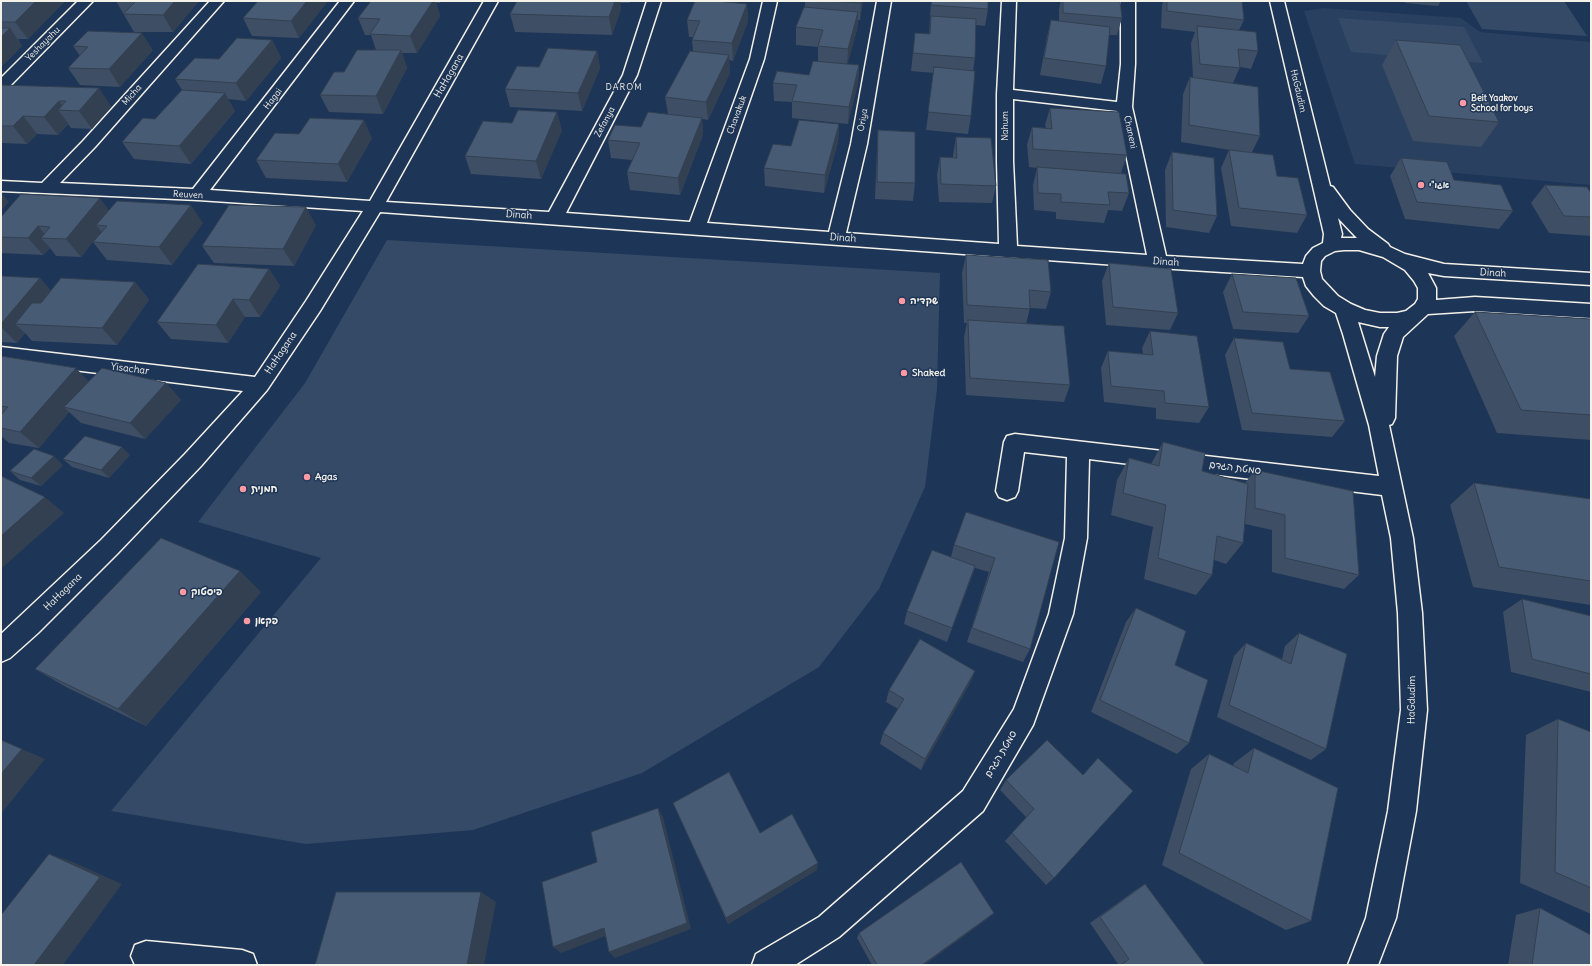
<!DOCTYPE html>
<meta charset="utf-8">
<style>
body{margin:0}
#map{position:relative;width:1592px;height:966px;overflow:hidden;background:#1d3557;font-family:Delius,sans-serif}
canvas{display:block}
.frame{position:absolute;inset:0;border:2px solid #f4f1e8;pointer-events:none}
</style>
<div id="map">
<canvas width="1592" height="966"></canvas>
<div class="frame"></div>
</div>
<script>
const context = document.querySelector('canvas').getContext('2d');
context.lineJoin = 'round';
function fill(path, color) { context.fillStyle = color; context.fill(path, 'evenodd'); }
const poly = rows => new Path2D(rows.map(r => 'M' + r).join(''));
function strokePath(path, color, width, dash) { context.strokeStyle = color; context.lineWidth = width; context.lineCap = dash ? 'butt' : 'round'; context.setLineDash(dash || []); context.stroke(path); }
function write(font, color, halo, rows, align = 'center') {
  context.font = font + ' Delius,"Playpen Sans Hebrew",sans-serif'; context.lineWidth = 3; context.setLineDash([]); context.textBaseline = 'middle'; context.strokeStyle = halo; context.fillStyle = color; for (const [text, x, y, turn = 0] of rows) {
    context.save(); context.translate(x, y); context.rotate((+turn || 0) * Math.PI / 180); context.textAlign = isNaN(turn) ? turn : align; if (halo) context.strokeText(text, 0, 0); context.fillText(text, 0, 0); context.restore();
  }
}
const built = poly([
 [1324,8,1461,18,1480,32,1591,42,1591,185,1355,164,1304,11]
]);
const green = poly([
 [1466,1,1564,1,1587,36,1482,29],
 [1338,18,1464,27,1483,63,1351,52],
 [387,240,940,273,937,389,925,487,879,589,819,667,642,773,473,830,306,844,111,811,321,558,198,522,305,383]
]);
const minor = poly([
 [78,1,93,1,6,90,1,92,1,78,78,1],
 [210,1,224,1,95,147,60,183,193,189,340,1,354,1,210,190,370,201,484,1,498,1,386,202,549,212,623,75,647,1,661,1,637,75,566,213,690,222,750,59,763,1,777,1,764,59,707,223,829,232,851,144,877,1,891,1,867,144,846,233,999,244,997,161,997,94,1002,1,1016,1,1013,90,1117,102,1121,64,1121,1,1135,1,1135,64,1132,107,1166,256,1303,264,1306,256,1313,248,1323,243,1324,234,1270,1,1284,1,1330,186,1333,187,1350,210,1368,229,1388,244,1390,247,1405,254,1444,264,1591,273,1591,285,1444,276,1428,273,1436,288,1436,300,1475,297,1591,304,1591,318,1475,311,1428,314,1403,337,1397,356,1395,418,1392,424,1389,425,1413,538,1422,613,1427,710,1416,811,1396,918,1378,965,1348,965,1366,918,1388,811,1401,710,1398,613,1391,538,1382,495,1089,459,1087,538,1073,614,1033,725,983,811,839,937,795,965,752,965,756,954,819,917,963,791,1014,709,1049,614,1065,538,1067,457,1024,452,1018,491,1015,497,1007,500,999,497,996,491,1004,442,1007,436,1015,434,1379,476,1369,425,1343,334,1336,313,1324,306,1314,296,1306,286,1303,277,1158,268,380,212,320,311,267,390,201,466,117,554,38,633,10,658,1,662,1,634,101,540,185,454,243,391,1,361,1,347,255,377,306,301,363,211,198,200,1,191,1,181,42,183,83,141,210,1],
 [1013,99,1117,111,1147,255,1017,246,1013,161,1013,99],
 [1338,218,1356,237,1357,238,1341,238,1342,234,1338,218],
 [1344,250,1359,250,1383,257,1405,270,1414,281,1418,288,1418,299,1415,304,1406,311,1397,313,1380,313,1365,310,1351,304,1338,296,1322,279,1320,271,1321,261,1325,256,1335,251,1344,250],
 [1358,322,1380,327,1389,327,1384,334,1377,356,1375,377,1358,322],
 [146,941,242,950,253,954,257,965,135,965,131,956,135,945,146,941]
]);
const wall = poly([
 [1,1,65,1,28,39,18,39,22,46,1,67],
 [116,1,199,1,173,32,134,32],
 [328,1,299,38,252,36,243,18],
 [371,1,441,1,440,3,436,3,440,16,417,53,402,53,407,68,383,114,329,112,320,95,344,72,376,50,371,35,365,35,358,18],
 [517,1,630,1,630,3,620,3,621,9,612,35,515,32,510,14],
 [695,1,737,1,737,3,747,4,748,21,733,61,729,60,730,73,708,120,702,119,703,135,680,195,630,190,627,172,632,160,611,158,608,140,641,127,668,114,665,97,693,51,692,40,693,37,689,37,687,20],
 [805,1,863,1,860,20,858,20,857,30,847,64,859,65,858,83,848,124,792,118,792,102,774,101,773,83,809,75,818,62,818,47,796,45,796,27,805,7],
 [931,1,988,1,988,9,985,26,976,25,975,58,973,71,971,116,968,134,926,130,934,73,911,71,915,33,929,34],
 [1061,1,1120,1,1122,18,1117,35,1109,35,1106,66,1101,84,1040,75,1047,37,1051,20,1059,21,1059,9],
 [1163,1,1242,1,1244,20,1239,30,1258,51,1251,69,1240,67,1233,83,1260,136,1252,152,1277,176,1307,215,1297,233,1231,226,1221,168,1229,150,1236,151,1181,142,1183,94,1190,77,1193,77,1191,43,1195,32,1161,28,1162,6],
 [1404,1,1441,1,1438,6,1405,3],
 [272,40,281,58,246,101,228,99,235,111,191,164,134,159,122,142,155,119,182,90,175,79,219,59],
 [1396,40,1499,122,1481,147,1413,141,1382,65],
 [73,46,153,50,120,87,80,85,68,68,80,56],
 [597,51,600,68,582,111,510,107,505,89,539,67],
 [1,85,111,106,92,129,71,128,68,124,58,135,37,134,27,144,1,143],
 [1050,108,1127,155,1121,173,1129,193,1122,211,1108,210,1104,223,1056,219,1056,212,1034,210,1033,185,1037,168,1029,167,1027,145,1032,127,1046,128,1045,125],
 [512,123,562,130,541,179,471,174,465,156],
 [839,124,838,142,824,193,765,186,764,168],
 [878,130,915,183,913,201,875,199,877,148],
 [299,134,372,138,347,182,266,178,256,160],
 [956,137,996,186,992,203,939,202,937,175,940,157,953,157,953,155],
 [1172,152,1217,216,1209,233,1166,227,1165,170],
 [1401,158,1454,180,1513,211,1499,229,1405,219,1390,176],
 [1545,185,1591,193,1591,236,1549,233,1531,203],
 [109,210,203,223,172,265,107,260,93,242,101,232,101,231,81,257,56,256,50,248,43,255,1,253,1,217],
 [316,225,294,266,214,263,202,246],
 [966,255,1051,292,1046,309,1030,308,1026,324,1070,385,1064,402,966,395,964,337,967,323,964,323,962,273],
 [1109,263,1178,313,1170,330,1106,325,1102,281],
 [269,269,280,286,260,317,245,317,228,343,171,339,157,322],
 [1232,274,1309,316,1298,333,1233,329,1223,292],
 [1,276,40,278,51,291,135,282,149,300,117,345,32,341,25,333,17,343,1,342],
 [1475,312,1591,319,1591,440,1497,433,1454,336],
 [1150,331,1209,407,1199,423,1156,419,1156,408,1104,402,1101,368,1108,351,1143,354,1142,348],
 [1234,338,1290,369,1345,421,1332,437,1242,430,1225,355],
 [1,356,89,381,166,383,181,400,145,439,81,423,69,412,39,448,9,443,1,436],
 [1163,442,1202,471,1245,483,1255,470,1359,575,1344,589,1272,572,1272,530,1245,524,1243,543,1226,564,1214,560,1212,575,1196,595,1144,579,1153,527,1111,515,1117,480,1129,458,1151,464],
 [130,455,109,478,72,467,63,459],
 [63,465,41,486,20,480,10,471],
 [1474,483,1591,499,1591,605,1473,587,1450,505],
 [1059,542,1030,649,1023,662,967,642,989,572,975,568,947,642,904,624,907,611,951,557,954,545],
 [261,592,146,726,66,687,35,669],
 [1522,599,1591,616,1591,692,1511,672,1503,612],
 [1136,608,1175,665,1189,743,1177,754,1091,712,1126,622],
 [1299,633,1326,749,1311,760,1217,717,1234,656,1246,643,1282,659,1285,646],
 [975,671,970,683,921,770,880,744,883,733,898,709,886,702,889,690],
 [1558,719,1591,732,1591,914,1520,883,1526,735],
 [1254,748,1311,921,1286,930,1162,865,1191,769,1209,754,1233,766,1234,763],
 [1083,775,1054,878,1046,885,1005,841,1026,817,1000,790,1006,780],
 [673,803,760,833,817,870,728,924],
 [1145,884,1205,965,1116,965,1118,964,1090,923,1134,891],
 [1540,908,1591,965,1508,965,1516,915],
 [994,913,987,919,924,965,872,965,857,938,859,933]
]);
const shadedWall = poly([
 [36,1,65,1,28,39,15,22],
 [175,1,199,1,173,32,163,15],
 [307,1,328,1,299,38,291,21],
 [433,1,435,1,440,16,417,53,410,36],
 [615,1,620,1,621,9,612,35,609,17],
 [733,1,737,1,734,16],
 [861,1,863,1,860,20],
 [747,4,748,21,733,61,732,43],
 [858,12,857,30,847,67,848,49],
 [10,28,22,46,1,67,1,37],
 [142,33,153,50,120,87,109,69],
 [272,40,281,58,246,101,236,83],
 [401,50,407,68,383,114,376,96],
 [597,51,600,68,582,111,578,93],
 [729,55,730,73,708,120,706,102],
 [859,65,858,83,848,124,849,107],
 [99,88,111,106,92,129,79,111],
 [225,93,235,111,191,164,179,146],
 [59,101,66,111,58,110,68,123,58,135,44,117],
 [557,112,562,130,541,179,536,161],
 [23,116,37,134,27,144,13,126],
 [702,118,703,135,680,195,678,178],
 [364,120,372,138,347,182,338,164],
 [839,124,838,142,824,193,825,175],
 [1,193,9,202,1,211],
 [100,198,113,216,96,225,101,231,81,257,66,239],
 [191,205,203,223,172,265,159,247],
 [306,207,316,225,294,266,283,249],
 [38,226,48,238,41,238,50,248,43,255,28,238],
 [269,269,280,286,260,317,249,300],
 [40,278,55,296,15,324,25,333,17,343,1,327,1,324],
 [135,282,149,300,117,345,102,328],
 [233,299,245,317,228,343,216,325],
 [76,368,92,385,64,407,69,412,39,448,20,432],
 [166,383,181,400,145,439,130,423],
 [122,447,130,455,109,478,101,470],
 [54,456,63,465,41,486,31,478],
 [45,497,64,513,2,568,1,568,1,536],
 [975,566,970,581,947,642,952,628],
 [240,571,261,592,146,726,118,709],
 [975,671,970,683,921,770,925,759],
 [22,749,45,759,1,814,1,774],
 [658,808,663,817,691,929,615,958,609,952],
 [49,854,73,862,122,884,63,965,34,965],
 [818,863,817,870,728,924,726,918],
 [481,892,496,902,484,965,467,965],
 [994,913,987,919,924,965,922,965],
 [604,928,611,934,561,953,553,947]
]);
const building = poly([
 [1,1,36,1,15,22,1,22,1,1],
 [136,1,175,1,163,15,123,14,136,1],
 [258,1,307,1,291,21,243,18,258,1],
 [371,1,433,1,410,36,370,34,380,19,358,18,371,1],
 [517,1,615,1,609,17,510,14,517,1],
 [695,1,716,1,747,4,732,43,692,40,700,21,687,20,695,1],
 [827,1,861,1,861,3,827,1],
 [932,1,988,1,988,9,931,5,932,1],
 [1063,1,1120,1,1122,18,1063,13,1063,1],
 [1167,1,1242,1,1244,20,1167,11,1167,1],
 [804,7,858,12,848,49,818,46,823,30,796,27,804,7],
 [931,16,976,19,975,58,913,53,915,33,930,34,931,16],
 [1051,20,1110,27,1106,66,1044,58,1051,20],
 [1197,26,1256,32,1258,51,1238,49,1240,68,1200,64,1197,26],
 [1,28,10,28,1,37,1,28],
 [88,31,142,33,109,69,68,68,88,47,73,46,88,31],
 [237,38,272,40,236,83,175,79,195,58,219,59,237,38],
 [1396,40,1460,45,1499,122,1429,116,1396,40],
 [548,48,597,51,578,93,505,89,517,66,539,67,548,48],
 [357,50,401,50,376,96,320,95,334,72,344,72,357,50],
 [690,51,729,55,706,102,665,97,690,51],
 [813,61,859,65,849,107,792,101,797,85,773,83,777,71,809,75,813,61],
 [934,67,975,71,971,116,928,112,934,67],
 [1190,77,1258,87,1260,136,1189,125,1190,77],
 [1,85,99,88,79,111,58,110,66,101,59,101,44,117,23,116,13,126,1,126,1,85],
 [182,90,225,93,179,146,122,142,143,118,155,119,182,90],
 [1050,108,1119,112,1127,155,1033,149,1032,127,1052,129,1050,108],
 [518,110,557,112,536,161,465,156,483,121,512,123,518,110],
 [648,112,702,118,678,178,627,172,640,143,608,140,615,125,641,127,648,112],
 [310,118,364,120,338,164,256,160,275,133,299,134,310,118],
 [799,120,839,124,825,175,764,168,773,144,791,146,799,120],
 [878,130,915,132,915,183,877,182,878,130],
 [956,137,991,138,996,186,941,184,940,157,957,158,956,137],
 [1229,150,1273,155,1277,176,1298,178,1307,215,1239,208,1229,150],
 [1172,152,1214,158,1217,216,1173,210,1172,152],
 [1401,158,1447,162,1454,180,1501,185,1513,211,1417,202,1401,158],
 [1037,167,1126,174,1129,193,1108,192,1110,205,1061,202,1061,194,1038,193,1037,167],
 [1545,185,1587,187,1591,193,1591,217,1564,216,1545,185],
 [21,194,100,198,66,239,41,238,50,227,38,226,28,238,1,237,1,217,21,194],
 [117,201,191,205,159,247,93,242,107,226,96,225,117,201],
 [229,205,306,207,283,249,202,246,229,205],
 [966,255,1048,260,1051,292,1029,290,1030,309,967,305,966,255],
 [1109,263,1171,269,1178,313,1113,307,1109,263],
 [198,264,269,269,249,300,233,299,216,325,157,322,198,264],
 [1232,274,1296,278,1309,316,1243,312,1232,274],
 [1,276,40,278,1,324,1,276],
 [61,278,135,282,102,328,15,324,32,303,41,303,61,278],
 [1475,312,1591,319,1591,415,1521,410,1475,312],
 [968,320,1064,326,1070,385,970,378,968,320],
 [1150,331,1197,336,1209,407,1165,403,1164,391,1111,386,1108,351,1153,355,1150,331],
 [1234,338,1283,342,1290,369,1330,372,1345,421,1252,413,1234,338],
 [1,356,76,368,20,432,1,428,1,415,8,407,1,406,1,356],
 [102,368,166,383,130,423,64,407,102,368],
 [85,436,122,447,101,470,63,459,85,436],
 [1163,442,1205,453,1202,471,1248,484,1243,543,1217,536,1212,575,1158,558,1166,505,1123,493,1129,458,1159,466,1163,442],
 [34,449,54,456,31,478,10,471,34,449],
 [1255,470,1353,491,1359,575,1285,558,1285,515,1255,508,1255,470],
 [1,476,45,497,1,536,1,476],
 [1474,483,1591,499,1591,581,1499,567,1474,483],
 [966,512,1059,542,1030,649,972,628,995,558,954,545,966,512],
 [161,538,240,571,118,709,35,669,161,538],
 [932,550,975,566,952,628,907,611,932,550],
 [1522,599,1591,616,1591,674,1532,659,1522,599],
 [1136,608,1186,631,1175,665,1208,680,1189,743,1100,700,1136,608],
 [1299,633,1347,654,1326,749,1229,705,1246,643,1291,664,1299,633],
 [920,639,975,671,925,759,883,733,904,699,889,690,920,639],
 [1558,719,1591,732,1591,888,1555,872,1558,719],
 [1,740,22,749,1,774,1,740],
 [1047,740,1083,775,1098,758,1133,791,1054,878,1012,833,1034,809,1006,780,1047,740],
 [1254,748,1338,788,1311,921,1179,853,1209,754,1248,773,1254,748],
 [729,772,760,833,792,814,818,863,726,918,673,803,729,772],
 [658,808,687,923,609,952,604,928,553,947,542,882,597,862,591,832,658,808],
 [49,854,100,877,34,965,1,965,1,915,49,854],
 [961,862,994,913,922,965,877,965,859,933,961,862],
 [1145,884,1205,965,1121,965,1129,959,1100,917,1145,884],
 [336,892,481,892,467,965,315,965,336,892],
 [1540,908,1591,935,1591,965,1532,965,1540,908]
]);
const markers = [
 [1463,103,4,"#ff9aa2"],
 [1421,185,4,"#ff9aa2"],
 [902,301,4,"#ff9aa2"],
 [904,373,4,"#ff9aa2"],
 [307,477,4,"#ff9aa2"],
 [243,489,4,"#ff9aa2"],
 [183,592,4,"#ff9aa2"],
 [247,621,4,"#ff9aa2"]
];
const farStreetnames = [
 ["Yeshayahu",43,44,-45],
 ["HaGdudim",1298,91,77],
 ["Micha",132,95,-48],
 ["Hagai",273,99,-52],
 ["Chavakuk",737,115,-70],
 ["Oriya",863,120,-80],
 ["Zefanya",605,122,-62],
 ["Nahum",1005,126,-90],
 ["Chaneni",1130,132,78],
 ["Reuven",188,195,3]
];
const farNeighbourhoodnames = [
 ["DAROM",624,87]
];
const farPoinames = [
 ["Beit Yaakov",1471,98],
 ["School for boys",1471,108],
 ["אגו\"י",1429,185]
];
const streetNames = [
 ["HaHagana",449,76,-60],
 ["Dinah",519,215,4],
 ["Dinah",843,238,4],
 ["Dinah",1166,262,4],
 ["Dinah",1493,273,3],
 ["HaHagana",281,353,-56],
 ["Yisachar",130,369,7],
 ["סמטת הגדם",1235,468,7],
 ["HaHagana",63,592,-44],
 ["HaGdudim",1412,700,-89],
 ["סמטת הגדם",1001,754,-59]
];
const poiNames = [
 ["שקדיה",910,301],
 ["Shaked",912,373],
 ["Agas",315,477],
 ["חמנית",251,489],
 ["פיסטוק",191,592],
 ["פקאן",255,621]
];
fill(built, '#2a4060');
fill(green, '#354a67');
strokePath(minor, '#f4f1e8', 3);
fill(minor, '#1d3557');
fill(wall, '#3e4e64');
fill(shadedWall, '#324051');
fill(building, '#485b74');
strokePath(building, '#324051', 1);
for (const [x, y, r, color] of markers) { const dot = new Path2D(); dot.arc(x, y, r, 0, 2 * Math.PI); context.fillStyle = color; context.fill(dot); strokePath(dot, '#1d3557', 1.5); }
write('9px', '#f4f1e8', '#1d3557', farStreetnames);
context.letterSpacing = '1px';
write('9px', '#f4f1e8', '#1d3557', farNeighbourhoodnames);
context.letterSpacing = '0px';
write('bold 9px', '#f4f1e8', '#1d3557', farPoinames, 'left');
write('10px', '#f4f1e8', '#1d3557', streetNames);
write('bold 10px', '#f4f1e8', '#1d3557', poiNames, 'left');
</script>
